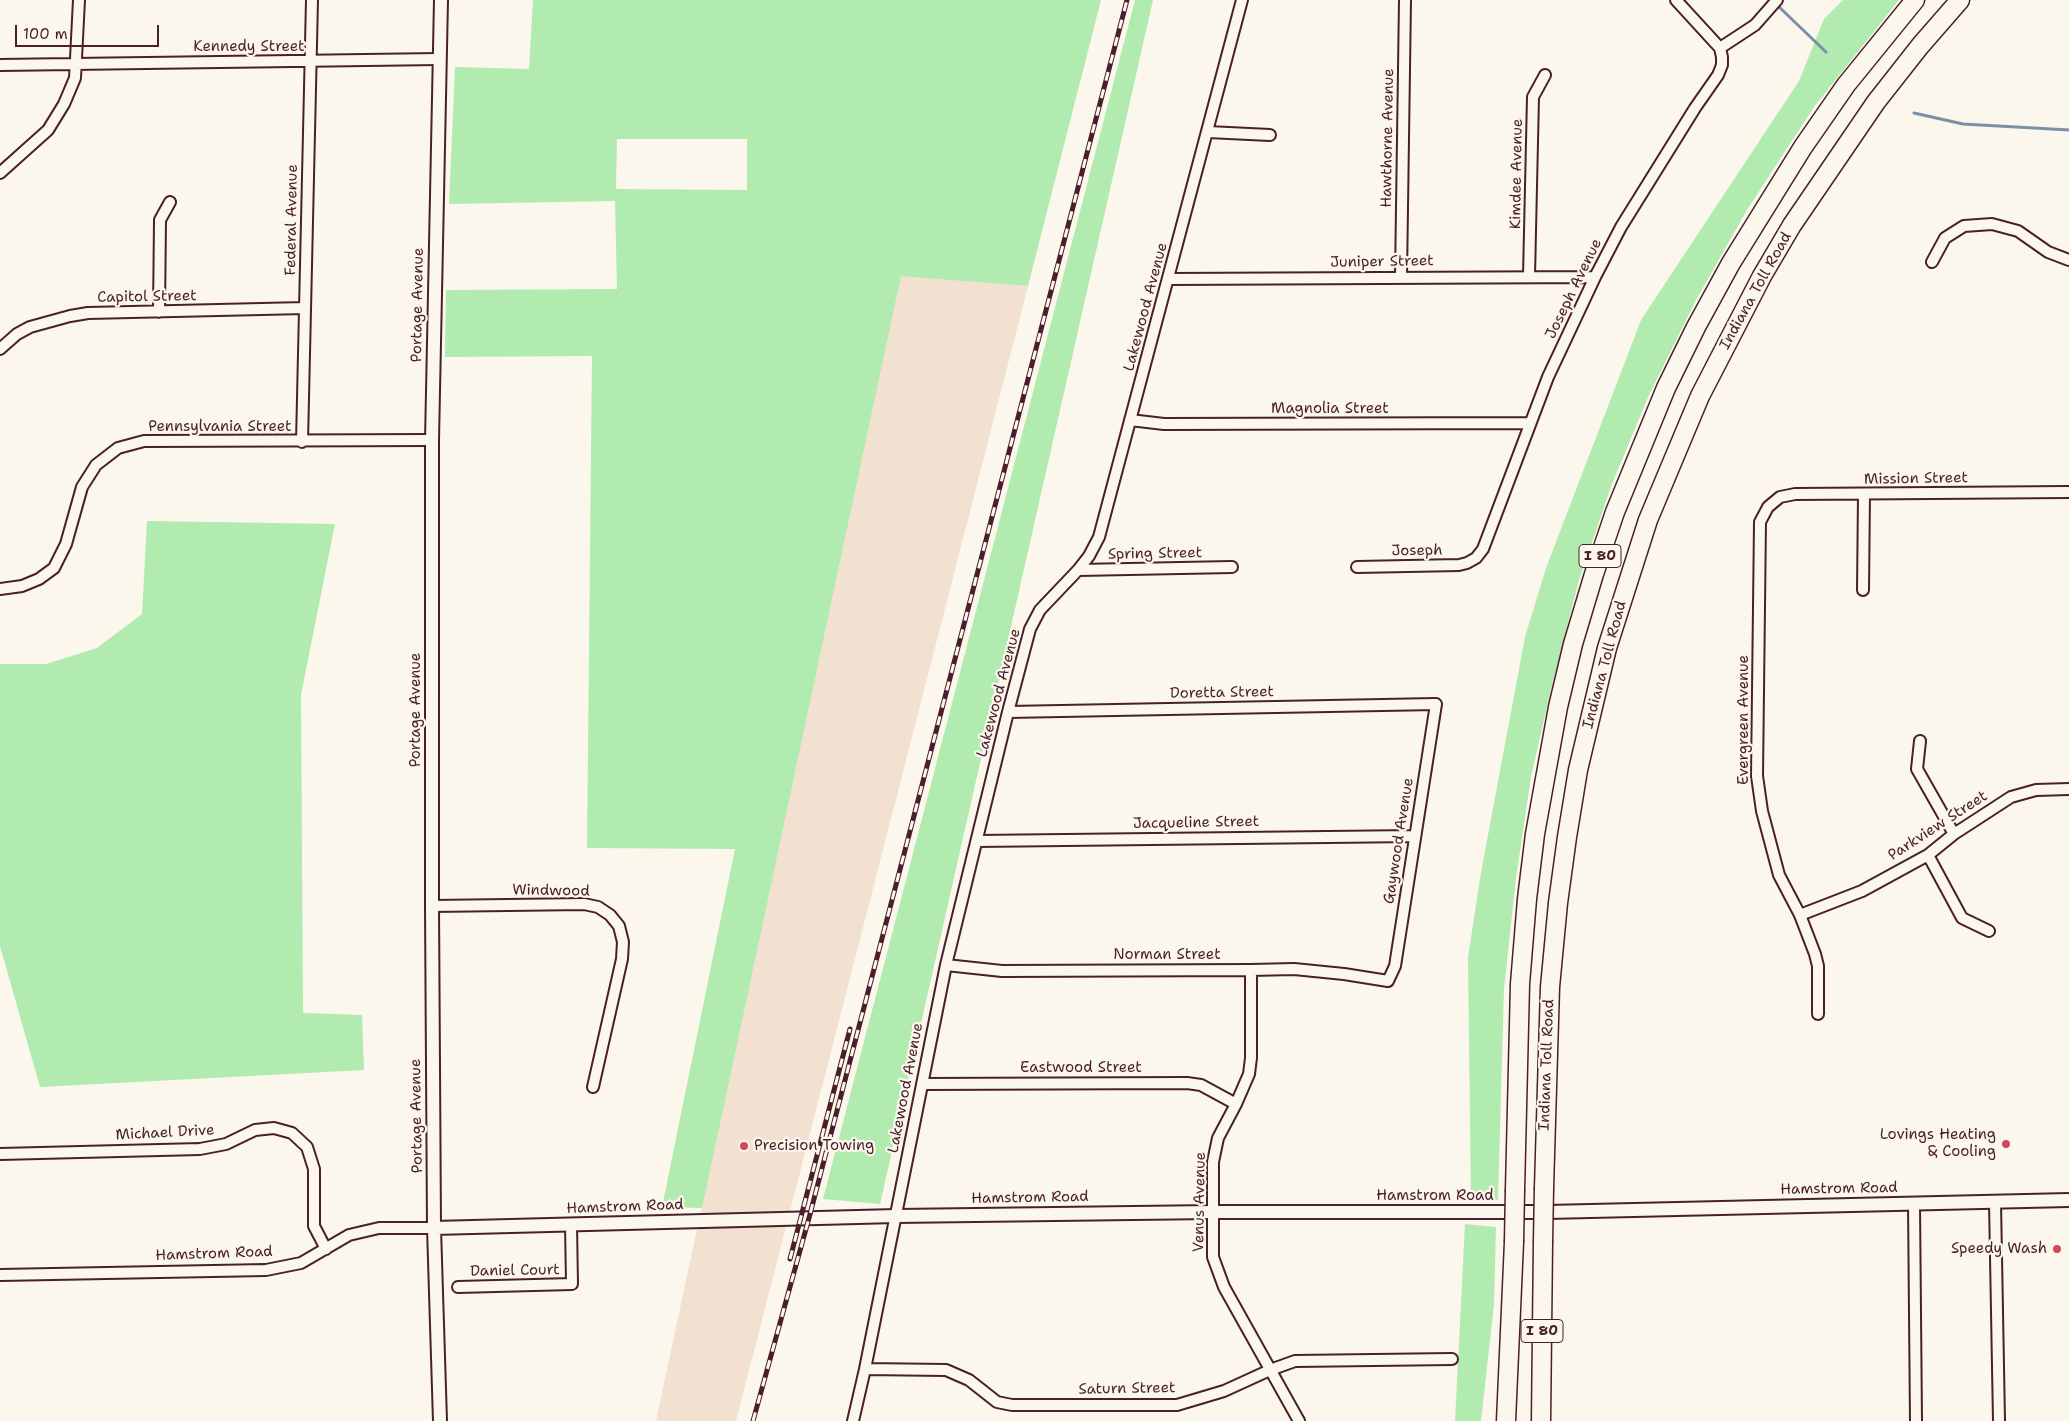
<!DOCTYPE html>
<style>
body{margin:0}
#map{position:relative;width:2069px;height:1421px;overflow:hidden;background:#fbf7ec;font-family:"Shantell Sans",sans-serif}
canvas{display:block}
.scale{position:absolute;left:15px;top:25px;width:144px;height:22px;box-sizing:border-box;border:2px solid #4a1f2b;border-top:0;padding-left:6px;font-size:15px;line-height:18px;white-space:nowrap;color:#4a1f2b;-webkit-text-stroke:4px #fbf7ec;paint-order:stroke}
</style>
<div id="map">
<canvas width="2069" height="1421"></canvas>
<div class="scale">100 m</div>
</div>
<script>
const context = document.querySelector('canvas').getContext('2d');
context.lineJoin = 'round';
function fill(path, color) { context.fillStyle = color; context.fill(path, 'evenodd'); }
const poly = rows => new Path2D(rows.map(r => 'M' + r).join(''));
function strokePath(path, color, width, dash) { context.strokeStyle = color; context.lineWidth = width; context.lineCap = dash ? 'butt' : 'round'; context.setLineDash(dash || []); context.stroke(path); }
function write(font, color, halo, rows, align = 'center') {
  context.font = font + ' "Shantell Sans",sans-serif'; context.lineWidth = 4.5; context.setLineDash([]); context.textBaseline = 'middle'; context.strokeStyle = halo; context.fillStyle = color; for (const [text, x, y, turn = 0] of rows) {
    context.save(); context.translate(x, y); context.rotate((+turn || 0) * Math.PI / 180); context.textAlign = isNaN(turn) ? turn : align; if (halo) context.strokeText(text, 0, 0); context.fillText(text, 0, 0); context.restore();
  }
}
const built = poly([
 [901,275,1028,286,736,1421,656,1421]
]);
const green = poly([
 [533,0,1101,0,1028,286,901,276,702,1208,662,1207,735,849,587,848,592,356,445,357,446,290,617,289,615,201,449,204,455,67,529,69],
 [617,139,747,139,747,190,616,189],
 [1135,0,1153,0,880,1204,823,1199],
 [1843,0,1899,0,1814,107,1747,210,1696,300,1649,395,1612,484,1579,580,1551,689,1531,777,1516,878,1504,989,1498,1200,1471,1201,1468,958,1480,878,1525,637,1546,568,1641,320,1799,81,1824,19],
 [147,521,335,524,301,695,303,1013,362,1015,364,1070,40,1087,0,946,0,664,46,664,97,648,142,614],
 [1465,1224,1496,1227,1494,1304,1481,1421,1455,1421]
]);
const stream = poly([
 [1776,4,1826,52],
 [1914,113,1963,124,2069,130]
]);
const minor = poly([
 [1720,48,1755,25,1777,0],
 [0,65,439,59],
 [1208,132,1270,135],
 [0,173,48,130,64,104,75,78,79,0],
 [1932,262,1945,238,1964,226,1992,224,2018,231,2048,252,2069,260],
 [1529,276,1533,97,1545,75],
 [1401,277,1405,0],
 [1169,279,1595,277],
 [159,312,160,220,170,202],
 [0,349,17,334,30,327,70,316,88,313,305,308],
 [1130,420,1164,424,1529,423],
 [302,442,312,0],
 [1357,567,1459,565,1467,563,1476,558,1483,549,1548,377,1595,277,1621,227,1695,108,1718,75,1722,65,1722,57,1720,48,1676,0],
 [1078,570,1232,567],
 [0,589,22,586,39,579,54,568,66,544,82,487,96,465,118,448,144,441,432,440],
 [1863,590,1864,495],
 [1920,741,1917,769,1954,834],
 [977,841,1415,836],
 [1928,855,1962,918,1989,931],
 [432,906,584,904,598,907,610,915,619,926,623,942,622,959,593,1087],
 [1800,915,1862,891,1928,855,1954,834,2011,797,2036,790,2069,789],
 [946,965,1002,971,1251,970,1294,969,1344,974,1388,981,1395,966,1436,704,1008,712],
 [1251,970,1251,1058,1249,1074,1236,1104,1218,1138,1213,1162,1213,1257,1224,1287,1299,1421],
 [1818,1014,1818,966,1815,954,1800,915,1779,875,1762,811,1757,776,1760,522,1768,507,1780,497,1795,494,2069,492],
 [922,1084,1187,1083,1201,1085,1236,1104],
 [0,1154,200,1149,226,1144,255,1130,274,1128,292,1133,307,1147,314,1169,314,1226,326,1249],
 [1995,1202,1999,1421],
 [1914,1204,1916,1421],
 [0,1275,266,1270,301,1263,349,1235,379,1228,434,1228],
 [458,1287,572,1284,571,1225],
 [865,1369,946,1370,969,1380,997,1402,1012,1405,1177,1405,1224,1391,1270,1370,1295,1361,1452,1359],
 [853,1421,865,1369,946,965,1008,712,1030,629,1040,610,1078,570,1089,556,1099,537,1242,0]
]);
const tertiary = poly([
 [434,1228,896,1216,1213,1212,1547,1212,2069,1200],
 [440,1421,434,1228,432,906,432,440,441,0]
]);
const motorway = poly([
 [1544,1188,1550,987,1558,903,1567,837,1578,770,1607,648,1648,520,1700,396,1762,276,1792,225,1876,102,1920,46,1960,0],
 [1515,1190,1520,984,1527,899,1535,834,1558,707,1573,644,1594,574,1615,512,1666,388,1696,327,1731,263,1803,147,1846,85,1915,0],
 [1506,1421,1514,1242],
 [1541,1421,1543,1242]
]);
const rail = poly([
 [790,1259,850,1029],
 [753,1421,809,1218,1127,0]
]);
const motorwayBridge = poly([
 [1514,1242,1515,1190],
 [1543,1242,1544,1188]
]);
const markers = [
 [2006,1144,5,"#d1495b"],
 [744,1146,5,"#d1495b"],
 [2057,1249,5,"#d1495b"]
];
const shields = [
 [1600,556,42],
 [1542,1331,42]
];
const shieldNames = [
 ["I 80",1600,556],
 ["I 80",1542,1331]
];
const streetNames = [
 ["Kennedy Street",249,47],
 ["Hawthorne Avenue",1388,138,-89],
 ["Kimdee Avenue",1517,174,-89],
 ["Federal Avenue",292,220,-89],
 ["Juniper Street",1382,262,-1],
 ["Joseph Avenue",1574,289,-64],
 ["Indiana Toll Road",1756,291,-61],
 ["Capitol Street",147,297,-1],
 ["Portage Avenue",418,305,-89],
 ["Lakewood Avenue",1146,307,-75],
 ["Magnolia Street",1330,409],
 ["Pennsylvania Street",220,427],
 ["Mission Street",1916,479,-1],
 ["Joseph",1417,551,-1],
 ["Spring Street",1155,554,-1],
 ["Indiana Toll Road",1605,665,-75],
 ["Lakewood Avenue",999,693,-75],
 ["Doretta Street",1222,693,-1],
 ["Portage Avenue",416,710,-90],
 ["Evergreen Avenue",1744,720,-90],
 ["Jacqueline Street",1196,823,-1],
 ["Parkview Street",1938,826,-33],
 ["Gaywood Avenue",1399,841,-81],
 ["Windwood",551,891,1],
 ["Norman Street",1167,955],
 ["Indiana Toll Road",1547,1065,-88],
 ["Eastwood Street",1081,1068],
 ["Lakewood Avenue",906,1088,-79],
 ["Portage Avenue",417,1116,-91],
 ["Michael Drive",165,1133,-3],
 ["Hamstrom Road",1839,1189,-1],
 ["Hamstrom Road",1435,1196],
 ["Hamstrom Road",1030,1198,-1],
 ["Venus Avenue",1200,1202,-89],
 ["Hamstrom Road",625,1207,-2],
 ["Hamstrom Road",214,1254,-2],
 ["Daniel Court",515,1271,-1],
 ["Saturn Street",1127,1389,-1]
];
const poiNames = [
 ["Lovings Heating",1996,1135],
 ["& Cooling",1996,1152],
 ["Precision Towing",754,1146,"left"],
 ["Speedy Wash",2047,1249]
];
fill(built, '#f2e0d0');
fill(green, '#b1ebaf');
strokePath(stream, '#7a8fa8', 3);
strokePath(minor, '#4a1f2b', 14);
strokePath(tertiary, '#4a1f2b', 16);
strokePath(motorway, '#4a1f2b', 21);
strokePath(minor, '#fbf7ec', 10);
strokePath(tertiary, '#fbf7ec', 12);
strokePath(motorway, '#fbf7ec', 18);
strokePath(rail, '#4a1f2b', 5);
strokePath(rail, '#fbf7ec', 3, [9]);
strokePath(motorwayBridge, '#4a1f2b', 21, []);
strokePath(motorwayBridge, '#fbf7ec', 18);
for (const [x, y, r, color] of markers) { const dot = new Path2D(); dot.arc(x, y, r, 0, 2 * Math.PI); context.fillStyle = color; context.fill(dot); strokePath(dot, '#fbf7ec', 2); }
for (const [x, y, w] of shields) { const box = new Path2D(); box.roundRect(x - w / 2, y - 11.5, w, 23, 4); context.fillStyle = '#fbf7ec'; context.fill(box); strokePath(box, '#4a1f2b', 1); }
write('bold 14px', '#4a1f2b', null, shieldNames);
write('15px', '#4a1f2b', '#fbf7ec', streetNames);
write('15px', '#4a1f2b', '#fbf7ec', poiNames, 'right');
</script>
